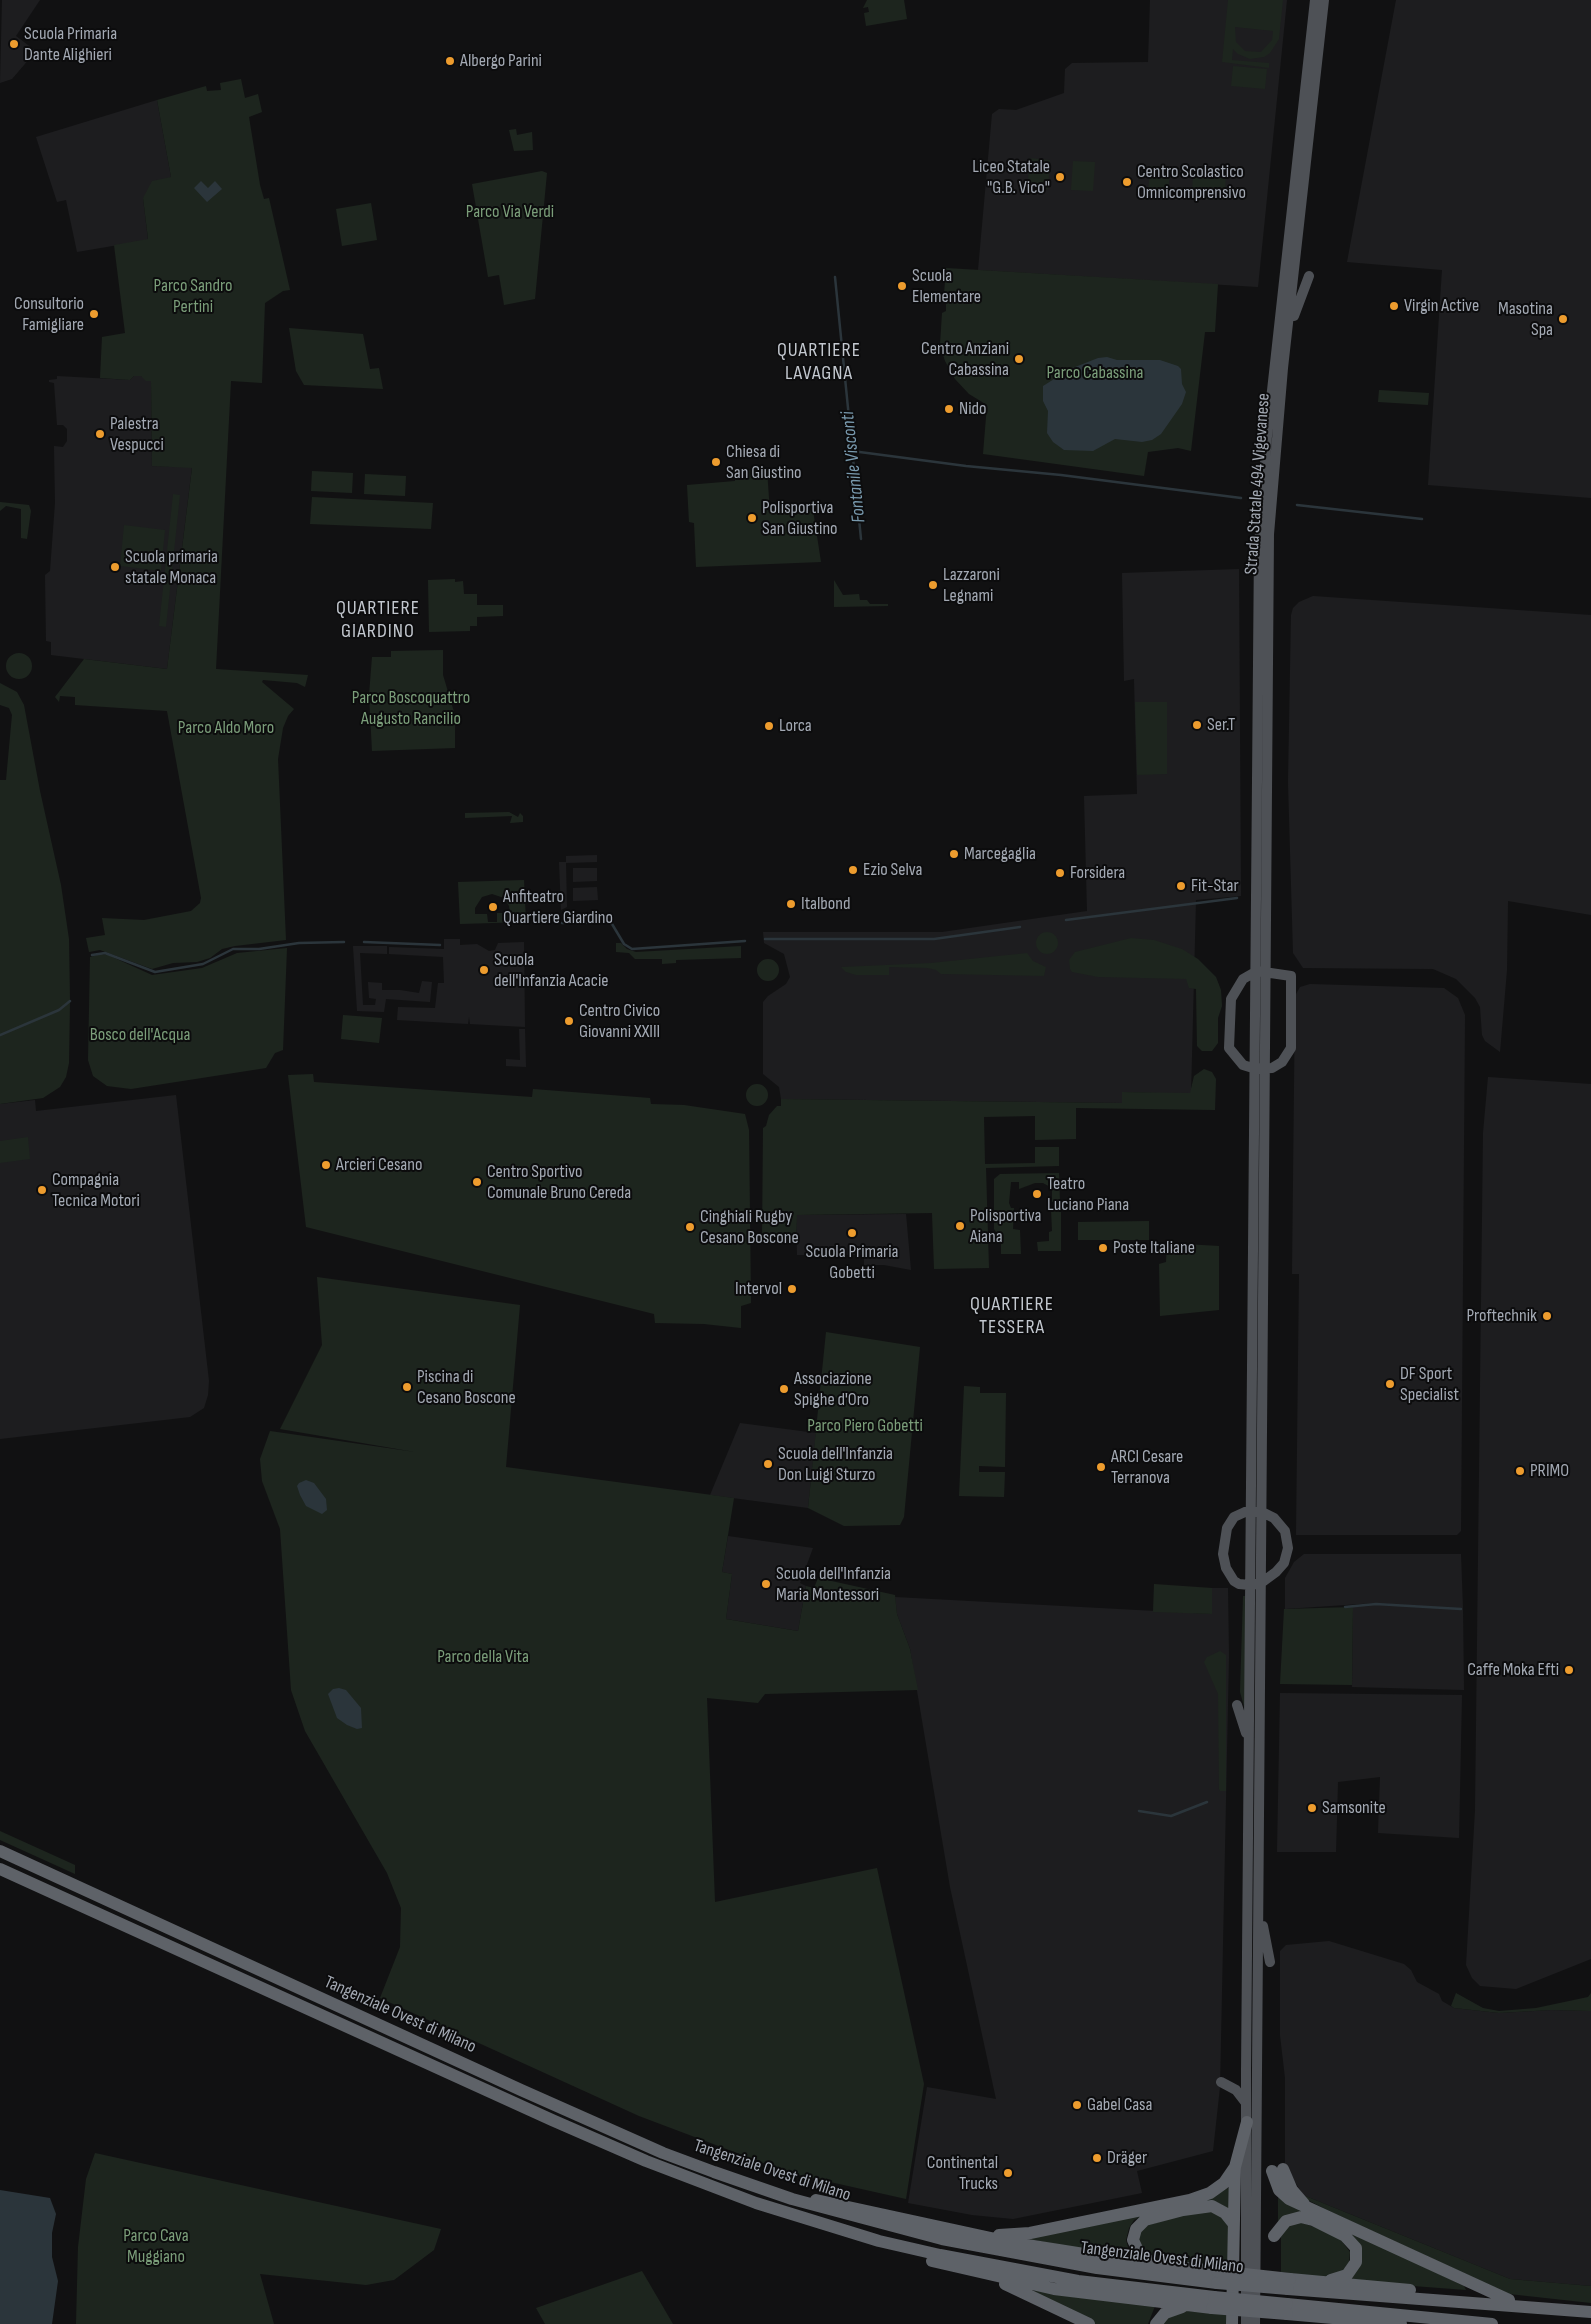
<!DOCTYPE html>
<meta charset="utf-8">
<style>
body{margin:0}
canvas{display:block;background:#111112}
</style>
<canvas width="1591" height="2324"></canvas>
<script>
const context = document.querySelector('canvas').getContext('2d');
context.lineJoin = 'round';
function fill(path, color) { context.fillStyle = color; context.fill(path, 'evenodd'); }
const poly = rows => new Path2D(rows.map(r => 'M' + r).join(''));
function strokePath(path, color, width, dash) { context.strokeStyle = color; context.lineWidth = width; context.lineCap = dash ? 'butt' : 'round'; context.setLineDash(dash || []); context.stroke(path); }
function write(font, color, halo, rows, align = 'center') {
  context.font = font + ' "Sofia Sans Condensed",sans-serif'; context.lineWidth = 4; context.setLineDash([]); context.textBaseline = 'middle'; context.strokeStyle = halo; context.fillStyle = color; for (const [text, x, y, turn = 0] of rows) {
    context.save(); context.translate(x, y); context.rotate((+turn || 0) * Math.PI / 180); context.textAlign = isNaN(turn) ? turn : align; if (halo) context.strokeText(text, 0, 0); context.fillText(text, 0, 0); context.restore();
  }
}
const built = poly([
 [2,0,40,0,16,36,36,51,12,79,0,83],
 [1150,0,1287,0,1258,287,978,270,992,114,999,109,1016,110,1064,93,1065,69,1072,63,1148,62],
 [1396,0,1591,0,1591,498,1428,485,1442,270,1347,262],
 [157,100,171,177,143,198,148,240,77,252,66,200,57,202,36,137],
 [57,376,130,380,134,376,141,376,151,381,152,466,192,467,167,669,51,655,51,642,46,641,45,575,50,571,55,503,54,446,63,447,67,441,67,429,63,425,57,425,54,383,49,382,49,380,57,379],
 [1239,569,1241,896,1196,900,1191,1094,1123,1092,1122,1103,781,1099,779,1087,763,1074,763,1002,768,996,786,984,790,977,784,954,764,943,763,932,942,932,1087,911,1084,796,1137,794,1134,679,1124,681,1122,573],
 [1313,596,1591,615,1591,915,1508,901,1507,970,1500,1052,1485,1041,1482,1035,1480,1007,1475,998,1456,979,1433,969,1303,968,1293,953,1288,782,1291,615,1293,608,1299,602],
 [597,855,597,862,566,863,567,907,561,910,559,862,566,862,566,856],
 [573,868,597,868,597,881,573,882],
 [597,887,598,900,573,901,573,888],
 [444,939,460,939,460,945,477,944,489,951,495,950,498,943,524,942,525,1027,470,1024,469,1017,468,1024,397,1020,398,1007,435,1008,438,983,444,983,443,957,389,954,389,947,444,949],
 [353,946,387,946,387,954,360,953,363,1005,375,1005,376,999,369,998,368,982,382,983,382,990,400,990,419,993,422,981,432,982,430,1002,386,999,384,1012,357,1011],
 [1310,984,1444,988,1458,998,1465,1015,1461,1531,1457,1535,1296,1535,1299,1274,1292,1274,1295,996,1300,987],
 [519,1029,525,1029,526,1067,506,1066,506,1059,520,1060],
 [1488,1077,1591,1084,1591,1959,1516,1989,1480,1986,1472,1978,1466,1965,1475,1811,1483,1133],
 [176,1095,209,1381,208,1395,204,1408,190,1417,0,1439,0,1104,35,1100,36,1111],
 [906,1214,911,1270,884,1265,864,1265,864,1255,797,1255,796,1215],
 [740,1423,816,1433,808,1508,710,1495],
 [728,1536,813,1548,800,1583,806,1586,798,1631,726,1619,732,1574,722,1572],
 [1304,1554,1461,1554,1463,1609,1376,1603,1285,1609,1285,1578,1294,1562],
 [1212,1588,1228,1588,1229,1656,1220,2087,1213,2151,1137,2171,1142,2193,1013,2219,972,2215,908,2203,927,2087,996,2099,950,1887,910,1649,897,1614,895,1597,1211,1614],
 [1376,1604,1463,1609,1464,1690,1352,1687,1353,1607],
 [1280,1693,1462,1695,1459,1838,1378,1833,1380,1777,1338,1782,1336,1852,1277,1852],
 [1329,1941,1404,1964,1411,1970,1417,1982,1439,1994,1442,2001,1454,2008,1499,2013,1551,2010,1591,2011,1591,2286,1510,2279,1303,2195,1285,2165,1285,2078,1280,2035,1280,1951,1286,1945]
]);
const green = poly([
 [867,0,904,0,907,19,866,26,864,13,869,12,868,7,863,8],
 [1228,0,1283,0,1279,39,1270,53,1264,57,1250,59,1238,54,1233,49,1232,60,1269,63,1269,68,1222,62],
 [1235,27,1273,31,1272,40,1261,52,1245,51,1236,42],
 [1233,66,1267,69,1265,89,1231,86],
 [241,79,245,98,258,94,262,112,249,117,260,185,264,199,269,198,290,290,283,291,265,303,262,383,231,381,216,669,308,675,305,687,297,683,263,680,262,682,294,709,288,716,283,728,278,759,286,940,235,946,222,949,210,958,197,962,173,963,152,969,100,950,89,952,86,938,105,935,102,918,144,920,191,911,200,903,201,898,167,711,75,705,75,697,60,696,59,702,55,697,84,659,167,669,192,468,152,466,151,381,146,381,141,376,134,376,130,380,100,378,102,337,125,333,114,245,148,239,143,198,152,181,171,177,157,100,206,86,207,91,221,90,220,83],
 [516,129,517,135,532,132,533,150,514,151,509,130],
 [1029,158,1050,160,1048,189,1028,187],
 [1073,161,1095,162,1093,191,1071,190],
 [1150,166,1170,167,1168,196,1148,195],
 [1193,169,1226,171,1225,200,1192,198],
 [542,171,547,173,535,299,504,305,499,275,488,277,472,184],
 [371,203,377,240,342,246,336,209],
 [946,268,1218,284,1215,332,1205,332,1191,451,1178,448,1148,452,1144,476,983,454,987,405,969,394,955,379,945,361,940,345,942,313,946,311,946,297,944,294],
 [289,328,363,334,370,369,379,368,383,389,304,385,296,371],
 [1379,390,1429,393,1428,405,1378,402],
 [767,469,770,513,813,510,821,562,696,567,694,523,689,522,687,485,735,481,735,471],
 [312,471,353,473,352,493,311,491],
 [365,474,406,476,405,496,364,494],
 [173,494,180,495,166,627,159,626],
 [312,497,433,503,431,529,310,524],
 [0,502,29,505,31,511,27,539,21,538,21,509,6,506,0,511],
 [124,525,165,530,161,571,120,566],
 [455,579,455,582,463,581,464,594,477,594,477,605,503,605,503,616,477,617,477,626,470,626,470,631,429,632,428,580],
 [834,580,843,595,859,594,860,600,867,600,870,604,888,604,888,606,834,607],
 [443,650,443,675,455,715,455,748,372,751,369,695,372,657,391,657,391,651],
 '6 666a13 13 0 1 1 26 0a13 13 0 1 1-26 0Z',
 [0,683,17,692,24,705,40,791,61,885,69,939,70,1001,69,1063,66,1077,60,1087,43,1098,0,1104,0,780,6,780,12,715,9,708,0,705],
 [1135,702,1167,702,1167,774,1137,775],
 [509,812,518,817,520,813,523,816,523,822,510,823,512,816,465,818,465,813],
 [524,880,526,922,460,924,458,882],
 [492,894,504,898,509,906,510,913,497,913,497,922,488,922,487,914,475,914,475,908,482,897],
 '1036 943a11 11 0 1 1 22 0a11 11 0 1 1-22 0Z',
 [1131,938,1154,940,1182,949,1198,959,1216,977,1221,990,1222,1006,1218,1018,1218,1043,1212,1051,1202,1051,1197,1046,1196,989,1189,988,1186,979,1098,977,1072,972,1070,969,1069,960,1075,952],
 [616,943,621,943,627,949,636,952,741,946,741,958,676,960,676,963,662,964,662,959,635,959,629,953,616,952],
 [287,948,283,1050,275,1053,266,1068,131,1089,107,1086,93,1076,88,1060,90,957,100,954,108,955,152,975,202,968,237,953],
 [1027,953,1033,961,1046,967,1044,976,941,974,936,970,927,968,889,967,889,975,856,975,846,972,841,967,931,963],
 '757 970a11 11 0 1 1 22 0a11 11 0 1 1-22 0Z',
 [343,1015,382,1018,379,1043,341,1039],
 [1204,1069,1212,1072,1216,1079,1215,1110,1076,1108,1076,1139,1035,1140,1035,1116,984,1117,985,1164,1035,1163,1035,1147,1059,1147,1059,1166,986,1168,989,1268,934,1269,932,1213,797,1215,796,1242,765,1244,762,1241,763,1128,766,1126,769,1115,777,1106,781,1106,781,1099,1122,1103,1122,1092,1190,1093,1194,1076],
 [313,1074,314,1082,532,1097,533,1089,650,1098,651,1104,684,1105,745,1114,749,1130,751,1303,741,1306,741,1328,704,1324,655,1323,654,1314,306,1227,288,1075],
 '746 1095a11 11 0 1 1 22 0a11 11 0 1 1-22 0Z',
 [28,1137,30,1159,0,1163,0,1141],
 [1059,1173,1060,1202,1052,1202,1052,1188,1043,1183,1035,1183,1019,1189,1019,1182,1011,1182,1009,1203,1011,1208,1014,1208,1013,1229,1020,1230,1021,1254,1001,1254,1001,1239,994,1229,994,1179,1000,1174],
 [1051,1209,1061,1209,1061,1251,1038,1251,1037,1242,1049,1241,1049,1232,1052,1231],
 [1149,1221,1149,1240,1078,1240,1078,1222],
 [1167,1243,1219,1246,1219,1310,1160,1316,1159,1264,1166,1262],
 [317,1277,520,1305,506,1467,734,1498,722,1572,732,1574,726,1619,798,1631,806,1586,814,1588,818,1578,895,1595,897,1614,910,1649,918,1690,765,1694,758,1703,707,1698,715,1902,877,1868,924,2084,906,2199,790,2173,639,2116,380,1998,400,1947,401,1908,387,1873,305,1731,291,1690,280,1529,262,1481,260,1459,270,1431,415,1452,280,1429,322,1345],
 [826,1332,920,1347,904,1517,900,1525,844,1526,808,1508],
 [964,1386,980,1387,980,1393,1006,1393,1005,1467,979,1466,979,1472,1005,1472,1004,1497,959,1496],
 [1154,1584,1212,1588,1212,1614,1153,1612],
 [1243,1596,1246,1596,1247,1717,1240,1692],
 [1353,1607,1352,1685,1280,1684,1284,1609],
 [1220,1651,1226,1655,1226,1791,1220,1791,1219,1789,1218,1694,1204,1662,1207,1657],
 [0,1831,75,1865,75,1874,0,1840],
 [1456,1993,1483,2008,1499,2011,1536,2008,1588,1997,1591,1993,1591,2011,1551,2010,1499,2013,1454,2008,1451,2006],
 [95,2153,441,2229,434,2250,394,2280,366,2285,260,2274,274,2324,76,2324,78,2247,86,2179],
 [1231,2186,1229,2209,1217,2202,1140,2217,1134,2220,1129,2228,1126,2240,1129,2251,1135,2259,1023,2238,1212,2197],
 [1303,2195,1510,2279,1591,2286,1591,2303,1509,2294,1327,2210,1302,2197],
 [1278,2197,1464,2286,1466,2290,1347,2281,1359,2256,1313,2217,1278,2224],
 [1206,2208,1228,2219,1230,2267,1163,2262,1146,2257,1136,2237,1139,2228],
 [1297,2221,1337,2235,1350,2252,1349,2262,1343,2271,1326,2278,1281,2272,1281,2237,1284,2230],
 [642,2271,673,2324,545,2324,536,2308],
 [1033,2290,1155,2306,1148,2324,1095,2324,1035,2295],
 [1176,2310,1228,2314,1228,2324,1158,2324]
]);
const water = poly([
 [201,181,208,188,215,181,222,189,207,202,194,188],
 [1107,357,1117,360,1160,360,1178,366,1181,369,1182,384,1186,392,1182,404,1161,434,1152,440,1142,442,1115,439,1093,451,1064,450,1053,442,1047,433,1048,411,1043,401,1043,386,1070,369,1098,358],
 [306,1480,314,1483,326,1499,327,1510,322,1514,306,1506,300,1495,297,1486,299,1483],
 [339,1688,346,1690,361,1708,362,1728,357,1729,347,1725,337,1718,328,1694,333,1689],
 [0,2190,50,2198,56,2214,52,2233,52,2257,58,2281,52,2324,0,2324]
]);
const stream = poly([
 [835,277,861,539],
 [852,451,966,466,1061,475,1241,498],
 [1297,505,1422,519],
 [1066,920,1237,898],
 [562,923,608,922,612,924,624,944,632,949,745,941],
 [765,939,934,939,1020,927],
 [364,942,440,945],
 [92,955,105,953,155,972,203,964,233,949,259,949,299,943,344,942],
 [0,1035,59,1010,70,1001],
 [1345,1607,1376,1604,1461,1609],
 [1139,1811,1171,1816,1207,1802]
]);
const primary = poly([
 [1294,316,1309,276],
 [1257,971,1291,976,1291,1048,1282,1062,1272,1068,1256,1069,1243,1065,1229,1048,1231,999,1243,979,1257,971],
 [1245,1512,1262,1512,1274,1518,1285,1531,1288,1548,1284,1563,1276,1572,1261,1583,1250,1585,1239,1584,1234,1581,1226,1568,1223,1554,1227,1528,1234,1517,1245,1512],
 [1237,1705,1246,1733],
 [1263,1926,1270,1962],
 [1221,2082,1236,2090,1246,2103],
 [1246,2324,1246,2070,1259,545,1267,436,1315,0],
 [1255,2324,1269,534,1283,368,1324,0]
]);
const motorway = poly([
 [0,1851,521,2090,663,2153,714,2172,792,2199,942,2239,1097,2268,1217,2283],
 [0,1869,552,2120,646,2161,756,2203,879,2241,940,2255,1078,2281,1214,2297],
 [1283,2169,1292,2190,1304,2204],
 [1272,2171,1279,2190,1289,2199,1509,2300],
 [816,2200,1014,2243,1154,2265,1217,2271],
 [999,2235,1030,2233,1190,2200,1210,2193,1224,2183,1235,2167,1247,2122],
 [1274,2236,1286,2221,1301,2217,1313,2220,1345,2236,1356,2248,1356,2262,1347,2275,1331,2280],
 [932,2261,1054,2289,1212,2308],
 [1152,2263,1139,2253,1133,2240,1136,2229,1145,2220,1183,2210,1212,2206,1225,2213,1233,2223],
 [1290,2279,1410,2290],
 [1005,2284,1089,2324],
 [1288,2289,1591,2312],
 [1287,2304,1492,2324],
 [1287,2314,1401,2324],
 [1156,2324,1165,2313,1182,2307],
 [1232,2324,1235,2167]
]);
const motorwayBridge = poly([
 [1217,2271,1290,2279],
 [1217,2283,1288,2289],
 [1214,2297,1287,2304],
 [1212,2308,1287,2314]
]);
const markers = [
 [14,44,5,"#ed9c2e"],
 [450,61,5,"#ed9c2e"],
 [1060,177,5,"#ed9c2e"],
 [1127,182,5,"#ed9c2e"],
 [902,286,5,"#ed9c2e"],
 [1394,306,5,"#ed9c2e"],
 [94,314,5,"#ed9c2e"],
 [1563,319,5,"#ed9c2e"],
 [1019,359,5,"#ed9c2e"],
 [949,409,5,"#ed9c2e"],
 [100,434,5,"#ed9c2e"],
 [716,462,5,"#ed9c2e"],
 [752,518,5,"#ed9c2e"],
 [115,567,5,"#ed9c2e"],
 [933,585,5,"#ed9c2e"],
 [1197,725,5,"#ed9c2e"],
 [769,726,5,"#ed9c2e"],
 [954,854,5,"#ed9c2e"],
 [853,870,5,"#ed9c2e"],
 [1060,873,5,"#ed9c2e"],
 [1181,886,5,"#ed9c2e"],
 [791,904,5,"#ed9c2e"],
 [493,907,5,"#ed9c2e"],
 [484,970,5,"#ed9c2e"],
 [569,1021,5,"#ed9c2e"],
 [326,1165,5,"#ed9c2e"],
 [477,1182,5,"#ed9c2e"],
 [42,1190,5,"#ed9c2e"],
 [1037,1194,5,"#ed9c2e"],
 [960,1226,5,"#ed9c2e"],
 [690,1227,5,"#ed9c2e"],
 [852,1233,5,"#ed9c2e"],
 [1103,1248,5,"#ed9c2e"],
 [792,1289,5,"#ed9c2e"],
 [1547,1316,5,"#ed9c2e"],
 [1390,1384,5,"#ed9c2e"],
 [407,1387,5,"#ed9c2e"],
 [784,1389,5,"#ed9c2e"],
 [768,1464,5,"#ed9c2e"],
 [1101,1467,5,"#ed9c2e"],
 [1520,1471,5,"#ed9c2e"],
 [766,1584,5,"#ed9c2e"],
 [1569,1670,5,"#ed9c2e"],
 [1312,1808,5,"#ed9c2e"],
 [1077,2105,5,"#ed9c2e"],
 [1097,2158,5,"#ed9c2e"],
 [1008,2173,5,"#ed9c2e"]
];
const poiNames = [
 ["Scuola Primaria",24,34],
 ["Dante Alighieri",24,55],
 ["Albergo Parini",460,61],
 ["Liceo Statale",1050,167,"right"],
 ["\"G.B. Vico\"",1050,188,"right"],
 ["Centro Scolastico",1137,172],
 ["Omnicomprensivo",1137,193],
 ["Scuola",912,276],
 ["Elementare",912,297],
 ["Consultorio",84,304,"right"],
 ["Famigliare",84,325,"right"],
 ["Virgin Active",1404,306],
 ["Masotina",1553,309,"right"],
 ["Spa",1553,330,"right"],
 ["Centro Anziani",1009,349,"right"],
 ["Cabassina",1009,370,"right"],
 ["Nido",959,409],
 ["Palestra",110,424],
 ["Vespucci",110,445],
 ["Chiesa di",726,452],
 ["San Giustino",726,473],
 ["Polisportiva",762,508],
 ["San Giustino",762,529],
 ["Scuola primaria",125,557],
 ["statale Monaca",125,578],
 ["Lazzaroni",943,575],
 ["Legnami",943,596],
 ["Ser.T",1207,725],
 ["Lorca",779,726],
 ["Marcegaglia",964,854],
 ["Ezio Selva",863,870],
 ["Forsidera",1070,873],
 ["Fit-Star",1191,886],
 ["Anfiteatro",503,897],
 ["Quartiere Giardino",503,918],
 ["Italbond",801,904],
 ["Scuola",494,960],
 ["dell'Infanzia Acacie",494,981],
 ["Centro Civico",579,1011],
 ["Giovanni XXIII",579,1032],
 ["Arcieri Cesano",336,1165],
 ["Centro Sportivo",487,1172],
 ["Comunale Bruno Cereda",487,1193],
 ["Compagnia",52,1180],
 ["Tecnica Motori",52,1201],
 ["Teatro",1047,1184],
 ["Luciano Piana",1047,1205],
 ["Polisportiva",970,1216],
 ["Aiana",970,1237],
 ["Cinghiali Rugby",700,1217],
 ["Cesano Boscone",700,1238],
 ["Poste Italiane",1113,1248],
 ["Scuola Primaria",852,1252,"center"],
 ["Gobetti",852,1273,"center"],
 ["Intervol",782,1289,"right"],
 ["Proftechnik",1537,1316,"right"],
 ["DF Sport",1400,1374],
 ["Specialist",1400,1395],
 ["Piscina di",417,1377],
 ["Cesano Boscone",417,1398],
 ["Associazione",794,1379],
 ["Spighe d'Oro",794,1400],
 ["Scuola dell'Infanzia",778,1454],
 ["Don Luigi Sturzo",778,1475],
 ["ARCI Cesare",1111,1457],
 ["Terranova",1111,1478],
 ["PRIMO",1530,1471],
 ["Scuola dell'Infanzia",776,1574],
 ["Maria Montessori",776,1595],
 ["Caffe Moka Efti",1559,1670,"right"],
 ["Samsonite",1322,1808],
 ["Gabel Casa",1087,2105],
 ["Dräger",1107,2158],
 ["Continental",998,2163,"right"],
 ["Trucks",998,2184,"right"]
];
const parkNames = [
 ["Parco Via Verdi",510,212],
 ["Parco Sandro",193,286],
 ["Pertini",193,307],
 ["Parco Cabassina",1095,373],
 ["Parco Boscoquattro",411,698],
 ["Augusto Rancilio",411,719],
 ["Parco Aldo Moro",226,728],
 ["Bosco dell'Acqua",140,1035],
 ["Parco Piero Gobetti",865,1426],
 ["Parco della Vita",483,1657],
 ["Parco Cava",156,2236],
 ["Muggiano",156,2257]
];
const streetNames = [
 ["Strada Statale 494 Vigevanese",1258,484,-86],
 ["Tangenziale Ovest di Milano",400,2015,24],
 ["Tangenziale Ovest di Milano",772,2171,18],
 ["Tangenziale Ovest di Milano",1162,2258,7]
];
const waterNames = [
 ["Fontanile Visconti",854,467,-96]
];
const quarterNames = [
 ["QUARTIERE",819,351],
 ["LAVAGNA",819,374],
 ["QUARTIERE",378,609],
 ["GIARDINO",378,632],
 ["QUARTIERE",1012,1305],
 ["TESSERA",1012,1328]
];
fill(built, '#1d1d1f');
fill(green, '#1d251e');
fill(water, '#2b353b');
strokePath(stream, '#2b353b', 2.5);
strokePath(primary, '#4e5156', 10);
strokePath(motorway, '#5e6268', 12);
strokePath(motorwayBridge, '#5e6268', 12);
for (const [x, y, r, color] of markers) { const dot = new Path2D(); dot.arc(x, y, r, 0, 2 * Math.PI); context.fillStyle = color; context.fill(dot); strokePath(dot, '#0c0c0d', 2); }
write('18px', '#a3a9b3', '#0c0c0d', poiNames, 'left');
write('18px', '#7b9e7a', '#0c0c0d', parkNames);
write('18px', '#a3a9b3', '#0c0c0d', streetNames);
write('italic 19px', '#799aae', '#0c0c0d', waterNames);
context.letterSpacing = '1px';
write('20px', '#c3c8cf', '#0c0c0d', quarterNames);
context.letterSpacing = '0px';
</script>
